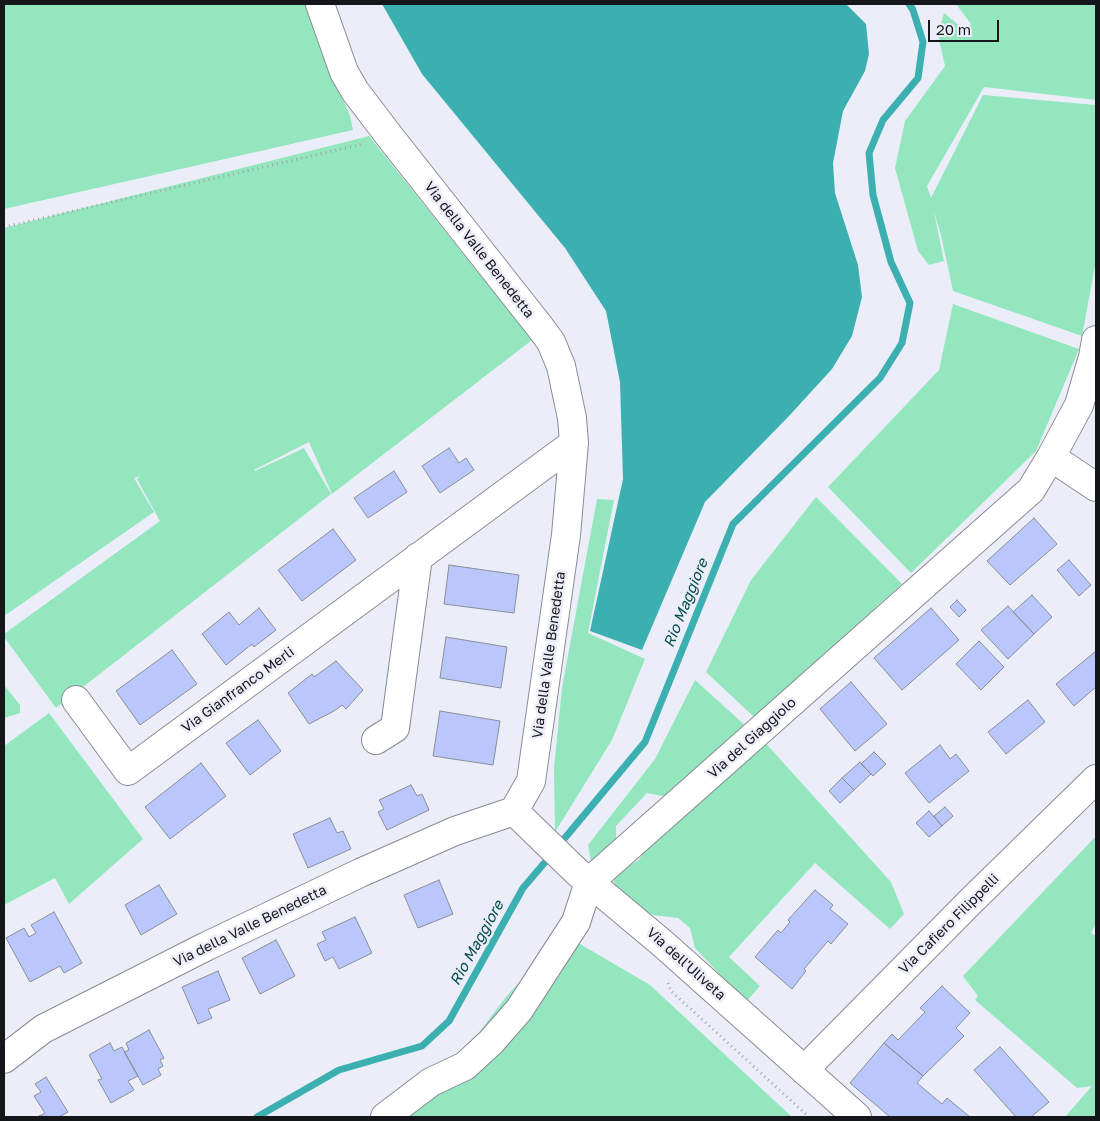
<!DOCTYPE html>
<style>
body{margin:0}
#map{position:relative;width:1100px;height:1121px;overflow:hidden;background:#ebeef8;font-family:"Golos Text",sans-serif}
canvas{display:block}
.frame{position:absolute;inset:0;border:5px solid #15161a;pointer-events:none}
.scale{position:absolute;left:928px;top:20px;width:71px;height:22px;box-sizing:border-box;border:2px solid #15161a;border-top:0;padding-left:6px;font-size:15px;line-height:18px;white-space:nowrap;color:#15161a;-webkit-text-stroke:4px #ebeef8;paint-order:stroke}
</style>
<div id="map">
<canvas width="1100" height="1121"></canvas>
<div class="frame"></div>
<div class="scale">20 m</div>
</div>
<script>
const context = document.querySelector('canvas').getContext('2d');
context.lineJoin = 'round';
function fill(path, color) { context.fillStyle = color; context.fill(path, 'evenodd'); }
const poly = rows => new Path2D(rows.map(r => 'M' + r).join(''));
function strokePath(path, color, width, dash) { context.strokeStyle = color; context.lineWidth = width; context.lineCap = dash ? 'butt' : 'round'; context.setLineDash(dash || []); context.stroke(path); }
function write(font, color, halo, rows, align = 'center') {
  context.font = font + ' "Golos Text",sans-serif'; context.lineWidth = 5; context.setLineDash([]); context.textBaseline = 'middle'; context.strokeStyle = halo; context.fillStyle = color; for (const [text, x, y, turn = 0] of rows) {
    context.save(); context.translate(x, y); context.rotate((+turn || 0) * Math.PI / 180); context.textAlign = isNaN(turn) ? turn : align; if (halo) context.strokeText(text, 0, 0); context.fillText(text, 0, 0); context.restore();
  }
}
const green = poly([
 [4,4,305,4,314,31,350,116,353,130,4,209],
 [956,4,1096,4,1096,100,984,87,927,186,931,198,983,95,1096,105,1096,261,1082,336,953,291,941,235,934,212,944,261,929,265,918,251,895,168,905,121,945,66,938,35,944,13,966,31,971,24],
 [369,136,532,340,332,494,309,442,254,470,255,471,304,448,331,494,56,708,4,637,4,634,160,521,137,479,140,476,134,478,154,512,4,616,4,228],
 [953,304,1079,349,1036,451,911,573,828,487,939,370],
 [816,497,902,584,754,717,706,672,751,580],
 [597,499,614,500,588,633,645,659,612,740,555,832,554,768,562,688],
 [695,680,747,727,668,797,647,793,616,826,616,841,591,862,588,845,655,759],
 [4,685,20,705,20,713,4,718],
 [49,713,143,839,69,904,55,878,4,905,4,746],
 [761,738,891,882,904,914,890,929,815,863,729,957,760,986,746,1002,695,948,690,928,678,918,653,915,642,910,615,888,614,881,616,877,625,868,639,860,652,838],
 [1096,836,1096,923,1091,933,1096,936,1096,1117,1065,1117,1092,1086,1077,1088,975,1000,978,996,963,976],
 [563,934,650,985,792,1117,393,1117,454,1065,506,997]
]);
const water = poly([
 [382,4,846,4,866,24,869,54,865,71,843,111,833,163,835,193,858,265,862,297,852,336,832,369,789,416,705,502,642,650,590,631,623,479,620,382,606,311,565,248,422,74]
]);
const stream = poly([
 [559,845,645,742,733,524,880,378,902,343,910,303,891,262,873,195,869,153,883,120,918,78,923,42,913,10,909,4],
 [257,1117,339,1070,422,1046,449,1021,523,888,552,854]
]);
const building = poly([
 [449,448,459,463,466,458,474,470,440,493,422,466,449,448],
 [394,471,407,492,368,518,354,498,394,471],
 [1034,518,1057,544,1010,585,987,561,1034,518],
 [333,529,356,560,302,601,278,570,333,529],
 [1069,560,1091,585,1079,596,1057,570,1069,560],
 [449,565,519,575,514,613,444,604,449,565],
 [1032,595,1052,617,1034,634,1013,612,1032,595],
 [957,600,966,610,959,617,950,607,957,600],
 [1008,606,1034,634,1008,659,981,630,1008,606],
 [259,608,276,630,254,647,252,644,226,665,202,634,229,612,239,625,259,608],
 [931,608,959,640,902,690,874,658,931,608],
 [446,637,507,647,501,688,440,678,446,637],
 [979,641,1004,667,981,690,956,664,979,641],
 [172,650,197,684,140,725,116,691,172,650],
 [1096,651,1096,687,1074,706,1056,684,1096,651],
 [336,661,363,690,346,709,342,705,334,711,309,724,288,693,312,674,314,677,336,661],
 [851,682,887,724,855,751,820,709,851,682],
 [1028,700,1045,722,1006,754,988,732,1028,700],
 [440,711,500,721,493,765,433,756,440,711],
 [258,720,281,751,250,775,226,743,258,720],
 [940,745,950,759,956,754,969,771,929,803,905,773,940,745],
 [874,752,886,764,873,776,861,764,874,752],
 [860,762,871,774,854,790,842,778,860,762],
 [201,763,226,796,170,839,145,807,201,763],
 [842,778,854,790,840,803,829,791,842,778],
 [411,785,417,796,422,794,429,810,387,830,378,812,384,809,379,800,411,785],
 [945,807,953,816,942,826,934,816,945,807],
 [929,811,942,826,929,837,916,823,929,811],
 [330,818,337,833,343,831,351,849,308,868,293,834,330,818],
 [439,880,453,914,418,928,404,895,439,880],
 [159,885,177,914,141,935,125,905,159,885],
 [815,890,833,905,830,909,848,924,831,944,828,941,804,969,806,971,792,989,755,957,778,930,781,933,790,922,788,920,815,890],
 [54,912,82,963,64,973,60,966,30,982,6,938,24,928,29,937,36,933,31,925,54,912],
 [355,917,372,953,339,969,333,957,325,961,317,944,326,940,322,932,355,917],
 [276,940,295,976,260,994,242,958,276,940],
 [218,971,230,1000,208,1009,212,1018,198,1024,182,987,218,971],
 [942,986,970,1013,956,1028,964,1036,923,1076,884,1043,892,1034,898,1040,925,1012,920,1008,942,986],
 [149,1030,164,1058,160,1060,163,1066,158,1069,161,1075,143,1085,124,1052,129,1050,126,1043,149,1030],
 [110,1043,114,1051,122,1047,138,1076,128,1081,134,1090,111,1103,98,1080,102,1079,89,1055,110,1043],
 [884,1043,923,1076,917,1083,942,1104,947,1098,970,1117,890,1117,850,1083,884,1043],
 [1000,1047,1049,1102,1031,1117,1016,1117,974,1070,1000,1047],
 [46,1077,68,1112,59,1117,39,1116,45,1113,34,1096,41,1092,35,1084,46,1077]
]);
const path = poly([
 [4,227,363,144],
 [668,983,671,991,809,1117]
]);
const minor = poly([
 [1051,457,1096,487],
 [76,700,128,771,574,443],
 [376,740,395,728,418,557],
 [514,811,577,872,662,943,857,1117],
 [4,1059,43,1029,207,946,360,873,455,831,514,811,531,781,566,535,574,443,572,418,561,366,551,342,540,327,390,137,355,91,344,72,320,4],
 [804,1070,971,901,1096,779],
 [385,1117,431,1082,465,1066,491,1042,519,1010,576,922,589,882,1031,490,1051,457,1079,405,1093,357,1096,340]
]);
const streetNames = [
 ["Via della Valle Benedetta",479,250,52],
 ["Via della Valle Benedetta",549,655,-82],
 ["Via Gianfranco Merli",238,690,-36],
 ["Via del Giaggiolo",752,738,-42],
 ["Via Cafiero Filippelli",949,924,-45],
 ["Via della Valle Benedetta",250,926,-26],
 ["Via dell'Uliveta",686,964,42]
];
const waterNames = [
 ["Rio Maggiore",686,603,-68],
 ["Rio Maggiore",477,943,-61]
];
fill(green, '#94e6bf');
fill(water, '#3cb0b1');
strokePath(stream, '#3cb0b1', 7);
fill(building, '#b9c7fc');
strokePath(building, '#8b8e97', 1);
strokePath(minor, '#888b95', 30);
strokePath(path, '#a2a4ac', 3, [1, 4]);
strokePath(minor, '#fff', 28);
write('14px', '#15161a', '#ebeef8', streetNames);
write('italic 15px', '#054c4d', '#ebeef8', waterNames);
</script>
